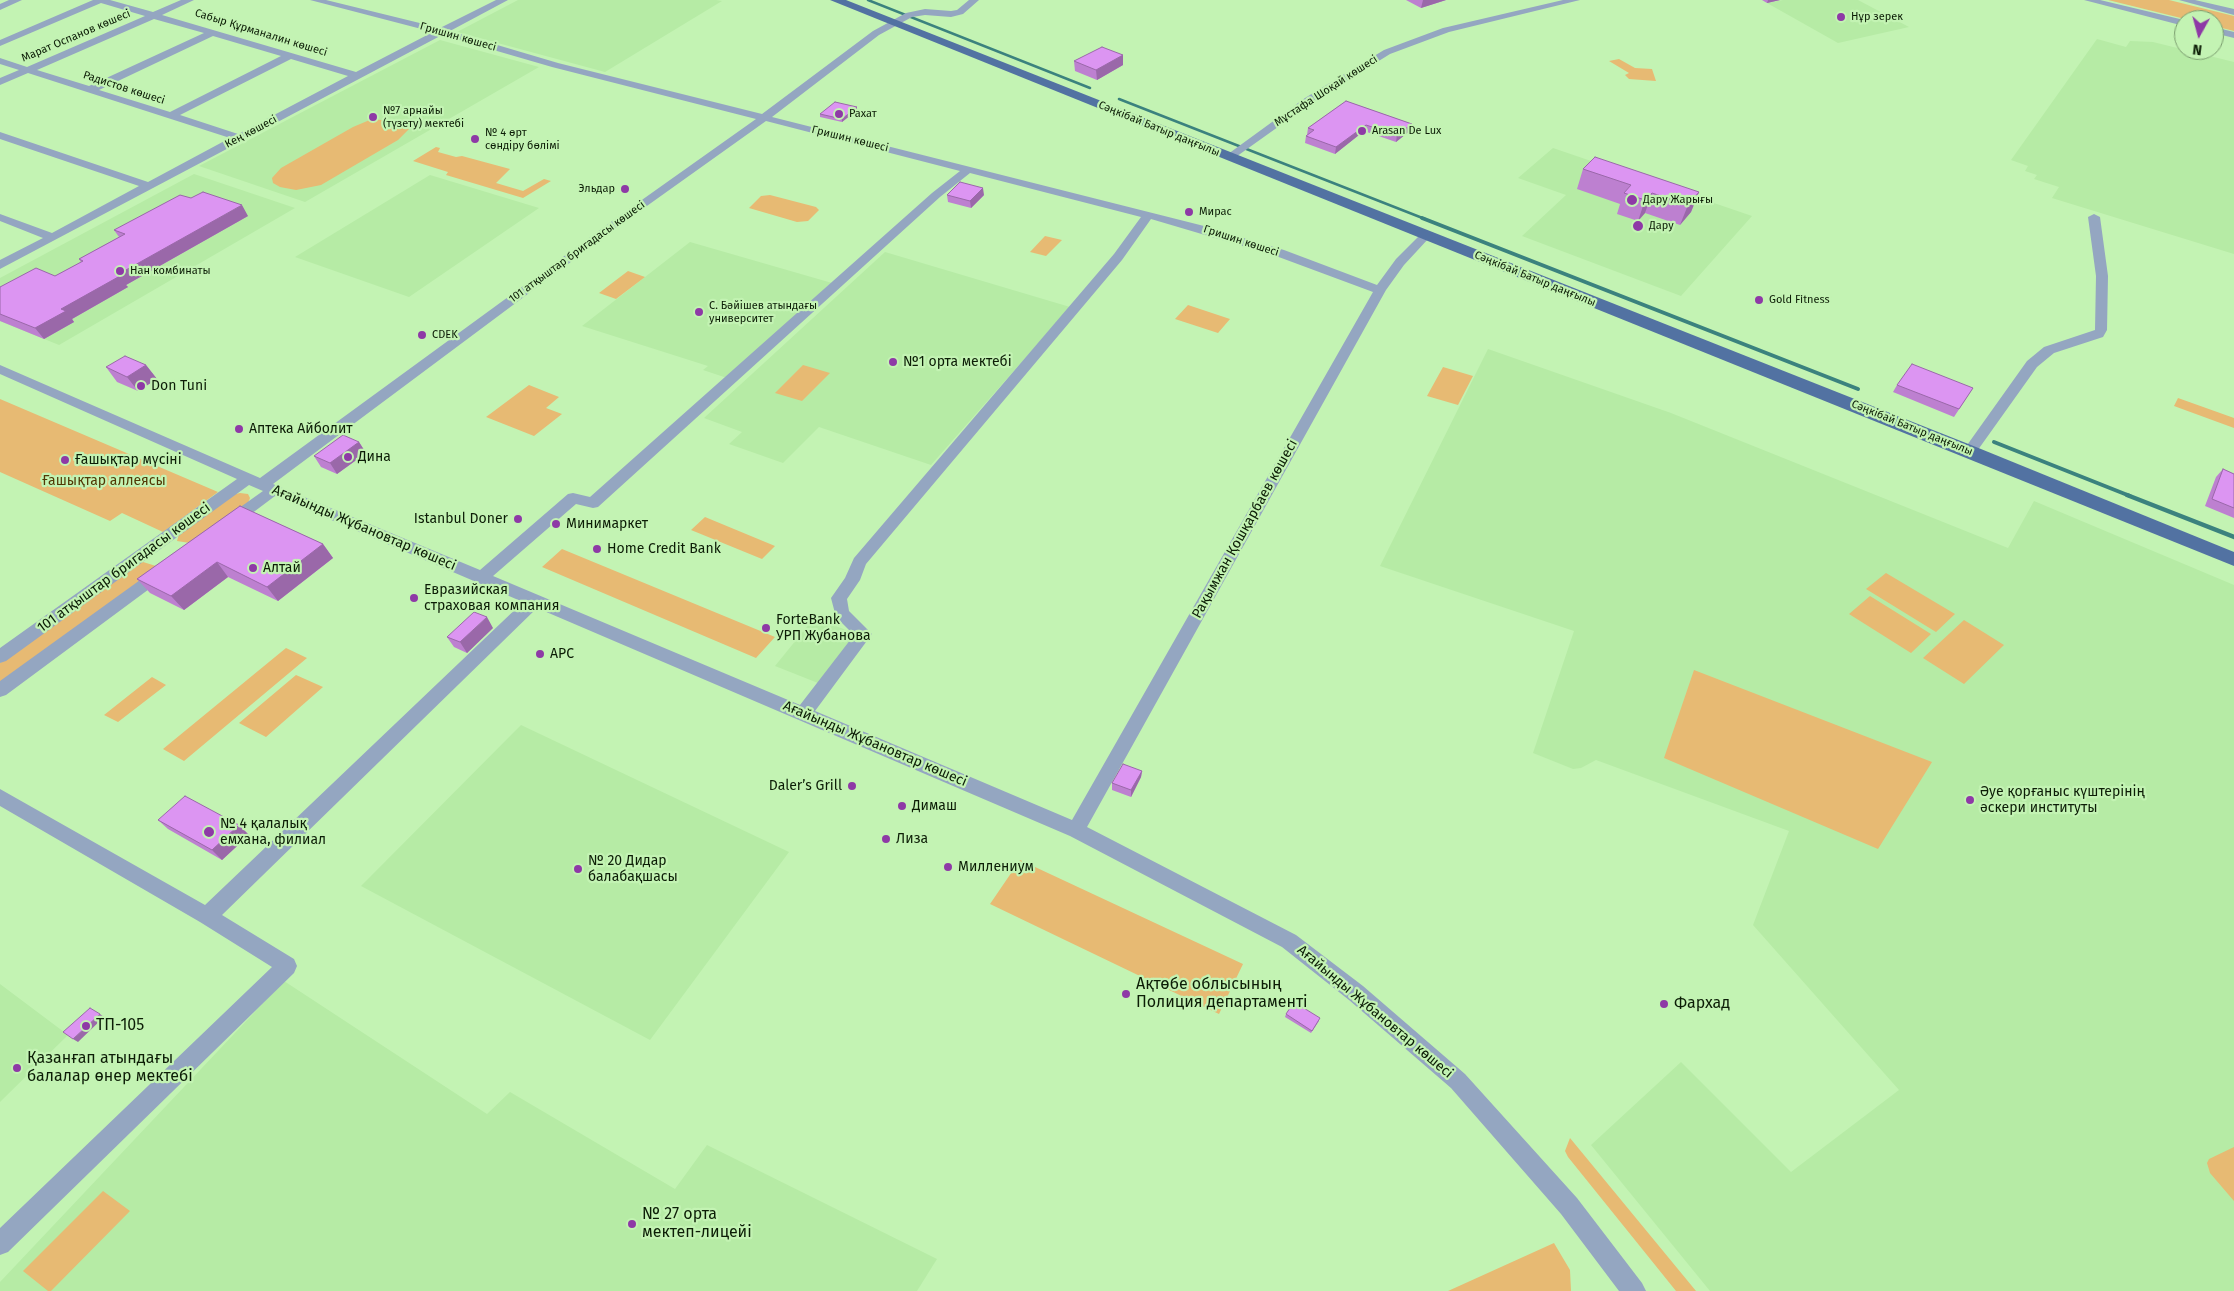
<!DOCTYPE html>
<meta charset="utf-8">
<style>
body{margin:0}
#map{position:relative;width:2234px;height:1291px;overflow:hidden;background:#c3f3b3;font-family:"Fira Sans",sans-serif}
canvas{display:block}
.north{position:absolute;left:2174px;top:10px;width:50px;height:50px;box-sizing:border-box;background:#c3f3b3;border:1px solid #7a9d6e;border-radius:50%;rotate:187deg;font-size:14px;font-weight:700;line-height:20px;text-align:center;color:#0c1d06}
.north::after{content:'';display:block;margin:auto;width:18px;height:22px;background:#8e39a6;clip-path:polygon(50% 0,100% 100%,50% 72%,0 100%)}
</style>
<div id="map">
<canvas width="2234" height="1291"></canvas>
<div class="north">N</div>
</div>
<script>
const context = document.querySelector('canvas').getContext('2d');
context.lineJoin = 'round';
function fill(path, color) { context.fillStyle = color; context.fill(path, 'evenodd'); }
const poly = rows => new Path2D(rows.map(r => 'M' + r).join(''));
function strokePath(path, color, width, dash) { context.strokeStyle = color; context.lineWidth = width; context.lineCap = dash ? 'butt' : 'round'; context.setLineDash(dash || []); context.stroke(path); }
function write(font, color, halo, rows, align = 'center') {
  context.font = font + ' "Fira Sans",sans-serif'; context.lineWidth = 4.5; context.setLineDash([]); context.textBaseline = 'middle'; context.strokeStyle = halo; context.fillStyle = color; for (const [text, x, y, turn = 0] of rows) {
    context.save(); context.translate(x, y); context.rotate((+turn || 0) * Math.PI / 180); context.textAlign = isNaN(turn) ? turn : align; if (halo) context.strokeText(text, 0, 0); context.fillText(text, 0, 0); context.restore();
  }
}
const built = poly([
 [518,0,716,0,722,1,605,72,457,32],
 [1783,0,1858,0,1909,27,1838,43,1767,3],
 [2097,39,2126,47,2130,41,2153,42,2234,62,2234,254,2052,198,2059,187,2034,179,2037,175,2025,171,2028,166,2011,160],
 [440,40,539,67,305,202,199,166],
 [1553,148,1752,216,1681,296,1522,236,1566,195,1518,178],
 [194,174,295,208,59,345,0,321,0,278],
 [430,175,539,208,409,297,295,257],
 [690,242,832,283,727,378,703,370,708,366,582,326],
 [885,252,1070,307,931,465,819,427,783,463,729,444,742,432,704,418],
 [1488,349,1671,413,2008,548,2034,501,2234,585,2234,1291,1710,1291,1591,1145,1681,1062,1791,1172,1899,1090,1753,925,1789,831,1596,760,1581,768,1573,769,1533,753,1574,631,1380,566],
 [814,618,857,634,818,683,775,666],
 [521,725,789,852,650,1040,361,886],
 [284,981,487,1114,510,1092,675,1189,707,1145,937,1259,917,1291,0,1291,0,1282],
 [0,984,68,1035,0,1102]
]);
const green = poly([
 [2108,0,2169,0,2234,16,2234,31,2214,26,2214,20,2189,20],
 [1619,59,1635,68,1652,69,1656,81,1629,79,1625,75,1629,73,1609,61],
 [372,119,400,122,409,129,398,140,321,185,296,190,280,187,273,183,272,178,281,168,353,127],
 [436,147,440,148,438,152,456,157,462,156,510,169,496,183,523,191,544,179,551,181,523,198,446,175,448,172,413,161],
 [770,195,816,207,819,210,808,221,797,222,749,208,761,196],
 [1045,236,1062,240,1046,256,1030,252],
 [628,271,645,277,616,299,599,293],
 [1188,305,1230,319,1218,333,1175,319],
 [803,365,830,373,802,401,775,393],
 [1443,367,1473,376,1458,405,1427,396],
 [529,385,559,397,546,408,562,414,534,436,486,417],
 [2178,398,2234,418,2234,428,2174,406],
 [0,399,218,492,163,532,122,513,110,521,0,472],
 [240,493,248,494,250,498,248,503,190,543,177,541,179,534,231,495],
 [705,517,775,546,762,559,691,530],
 [562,549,775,637,756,658,542,567],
 [143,562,156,566,156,569,0,685,0,663,135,565],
 [1886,573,1955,614,1936,632,1866,589],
 [1870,596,1931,634,1911,653,1849,614],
 [1964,620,2004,645,1964,684,1923,658],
 [286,648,307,658,184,761,163,749],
 [1694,670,1932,762,1878,849,1664,758],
 [296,675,323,687,266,737,239,723],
 [152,677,166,685,118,722,104,715],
 [1020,860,1243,964,1219,1014,990,904],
 [1570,1138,1696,1291,1676,1291,1568,1157,1565,1151],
 [2234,1147,2234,1201,2210,1173,2207,1163,2209,1159],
 [103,1191,130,1211,51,1291,48,1291,23,1271],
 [1554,1243,1570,1270,1571,1291,1448,1291]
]);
const streamFar2 = poly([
 [868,0,1090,88],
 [1119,99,1425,219]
]);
const streamFar1 = poly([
 [1422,218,1858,389],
 [1994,442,2130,496]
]);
const stream = poly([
 [2127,495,2234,537]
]);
const minor = poly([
 [9,0,22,0,0,10,0,4,9,0],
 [93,0,110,0,153,12,181,0,194,0,162,15,356,72,433,32,310,0,326,0,440,28,496,0,508,0,450,31,558,63,762,114,873,31,906,13,925,9,951,11,957,10,969,0,979,0,963,14,951,17,925,15,912,17,879,35,772,117,1204,226,1284,250,1377,285,1396,259,1421,234,1429,234,1429,238,1404,265,1386,290,1087,827,1296,935,1363,986,1465,1074,1577,1198,1642,1283,1646,1291,1619,1291,1561,1214,1451,1088,1349,1000,1282,947,1070,836,537,608,222,915,294,959,297,966,294,973,8,1252,0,1255,0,1228,272,967,200,922,0,806,0,789,205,905,523,602,275,496,235,526,225,526,223,522,225,518,263,491,249,485,6,661,0,663,0,648,237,479,0,374,0,365,260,478,615,219,756,119,552,67,442,35,0,269,0,260,43,238,0,221,0,214,52,233,139,186,0,139,0,132,148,182,230,138,28,73,0,85,0,78,19,70,0,64,0,58,27,67,145,16,101,3,0,46,0,40,93,0],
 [154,19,204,33,89,86,37,70,154,19],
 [213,36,281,56,170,112,99,90,213,36],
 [291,59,348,76,238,134,180,115,291,59],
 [766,121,960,171,932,193,590,497,573,493,568,494,480,570,273,484,623,223,766,121],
 [970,173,1141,217,1114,254,854,558,845,578,831,598,836,617,854,635,800,705,493,576,576,504,593,508,598,507,940,197,970,173],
 [1151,219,1276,256,1373,292,1072,820,815,711,872,634,849,611,847,599,860,580,866,564,1122,260,1151,219],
 [1563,0,1580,0,1449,32,1390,54,1313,102,1233,159,1229,160,1224,157,1305,98,1384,50,1443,28,1563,0],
 [2084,0,2100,0,2184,20,2184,26,2084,0],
 [2179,0,2195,0,2234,9,2234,15,2179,0],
 [2214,27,2234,32,2234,38,2214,33,2214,27],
 [2094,214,2100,217,2108,276,2107,330,2103,337,2054,353,2037,367,1975,454,1965,454,1963,451,1965,448,2027,361,2044,347,2095,330,2096,276,2088,217,2094,214],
 [159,568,164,570,167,574,164,578,6,695,0,697,0,681,154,570,159,568]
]);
const major = poly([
 [830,0,846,0,1976,447,2234,552,2234,566,830,0]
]);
const wall = poly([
 [1406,0,1446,0,1421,8],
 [1762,0,1780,0,1767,3],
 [1123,55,1123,65,1097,80,1075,71,1074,61],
 [1346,101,1412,124,1411,130,1396,142,1364,131,1335,154,1305,143,1306,136,1307,135,1308,128],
 [857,110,842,122,820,117,820,114],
 [1583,169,1699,192,1691,212,1680,225,1645,213,1638,221,1617,214,1620,204,1577,189],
 [947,195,984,195,971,208,948,202],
 [248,216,126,285,128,287,72,319,74,322,44,339,0,321,0,287,55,276,81,262,79,259,119,237,114,230],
 [146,365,157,379,138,391,117,382,106,367],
 [1897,385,1973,388,1954,417,1893,392],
 [359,442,366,453,337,474,321,467,314,456],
 [2223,469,2234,474,2234,518,2205,506,2216,477],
 [240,506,323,544,333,558,278,601,228,577,184,610,150,593,137,579],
 [493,628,467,653,454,647,447,637],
 [1142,771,1141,777,1131,797,1112,790,1112,783],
 [158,820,239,825,249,835,222,860,168,829],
 [1286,1014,1319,1021,1311,1033,1285,1017]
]);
const shadedWall = poly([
 [1423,0,1446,0,1421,8],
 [1768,0,1780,0,1767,3],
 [1123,55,1123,65,1097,80,1096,70],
 [857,107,857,110,842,122,842,119],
 [1412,124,1411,130,1396,142,1397,135],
 [1366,125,1364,131,1335,154,1336,147],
 [983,188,984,195,971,208,970,201],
 [1699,192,1691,212,1680,225,1688,205],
 [1652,193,1645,213,1638,221,1645,200],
 [242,205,248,216,126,285,128,287,72,319,74,322,44,339,35,328,61,309,117,275],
 [146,365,157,379,138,391,127,377],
 [359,442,366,453,337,474,330,463],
 [323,544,333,558,278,601,267,587],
 [217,562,228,577,184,610,171,596],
 [487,617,493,628,467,653,460,642],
 [1142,771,1141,777,1131,797,1131,790],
 [239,825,249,835,222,860,212,850],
 [100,1014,104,1017,78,1042,73,1039]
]);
const building = poly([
 [1102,47,1123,55,1096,70,1074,61,1102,47],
 [1346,101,1412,124,1397,135,1366,125,1336,147,1306,136,1314,130,1308,128,1346,101],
 [835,102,857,107,842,119,820,114,835,102],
 [1595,157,1699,192,1688,205,1652,193,1645,200,1624,193,1631,185,1583,169,1595,157],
 [960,182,983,188,970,201,947,195,960,182],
 [203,192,242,205,117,275,120,276,61,309,66,311,35,328,0,314,0,287,36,268,55,276,83,261,79,259,125,234,114,230,180,195,191,198,203,192],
 [125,356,146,365,127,377,106,367,125,356],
 [1912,364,1973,388,1959,409,1897,385,1912,364],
 [343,435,359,442,330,463,314,456,343,435],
 [2223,469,2234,474,2234,508,2212,499,2223,469],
 [240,506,323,544,267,587,217,562,171,596,137,579,240,506],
 [474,612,487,617,460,642,447,637,474,612],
 [1123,764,1142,771,1131,790,1112,783,1123,764],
 [185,796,239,825,212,850,158,820,185,796],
 [1294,1002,1320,1018,1312,1031,1286,1014,1294,1002],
 [90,1008,100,1014,73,1039,63,1032,90,1008]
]);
const markers = [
 [1841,17,5,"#8e39a6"],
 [839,114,5,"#8e39a6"],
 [373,117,5,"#8e39a6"],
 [1362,131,5,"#8e39a6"],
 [475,139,5,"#8e39a6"],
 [625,189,5,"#8e39a6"],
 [1632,200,6,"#8e39a6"],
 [1189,212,5,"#8e39a6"],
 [1638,226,6,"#8e39a6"],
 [120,271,5,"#8e39a6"],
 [1759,300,5,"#8e39a6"],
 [699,312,5,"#8e39a6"],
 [422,335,5,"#8e39a6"],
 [893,362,5,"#8e39a6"],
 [141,386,5,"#8e39a6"],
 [239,429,5,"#8e39a6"],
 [348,457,5,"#8e39a6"],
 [65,460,5,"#8e39a6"],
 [518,519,5,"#8e39a6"],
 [556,524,5,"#8e39a6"],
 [597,549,5,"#8e39a6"],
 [253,568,5,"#8e39a6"],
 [414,598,5,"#8e39a6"],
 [766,628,5,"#8e39a6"],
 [540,654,5,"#8e39a6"],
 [852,786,5,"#8e39a6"],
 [1970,800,5,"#8e39a6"],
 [902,806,5,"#8e39a6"],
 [209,832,6,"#8e39a6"],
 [886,839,5,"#8e39a6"],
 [948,867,5,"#8e39a6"],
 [578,869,5,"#8e39a6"],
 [1126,994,5,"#8e39a6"],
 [1664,1004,5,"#8e39a6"],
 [86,1026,5,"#8e39a6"],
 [17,1068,5,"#8e39a6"],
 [632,1224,5,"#8e39a6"]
];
const farPoinames = [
 ["Нұр зерек",1851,17],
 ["№7 арнайы",383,111],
 ["(түзету) мектебі",383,124],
 ["Рахат",849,114],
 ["Arasan De Lux",1372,131],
 ["№ 4 өрт",485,133],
 ["сөндіру бөлімі",485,146],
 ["Эльдар",615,189,"right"],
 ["Дару Жарығы",1643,200],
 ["Мирас",1199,212],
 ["Дару",1649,226],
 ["Нан комбинаты",130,271],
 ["Gold Fitness",1769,300],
 ["С. Бәйішев атындағы",709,306],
 ["университет",709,319],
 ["CDEK",432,335]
];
const farStreetnames = [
 ["Сабыр Құрманалин көшесі",261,33,17],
 ["Марат Оспанов көшесі",76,36,-23],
 ["Гришин көшесі",458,37,16],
 ["Радистов көшесі",124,88,18],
 ["Мұстафа Шоқай көшесі",1326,91,-33],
 ["Сәңкібай Батыр даңғылы",1159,129,22],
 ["Кең көшесі",251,132,-28],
 ["Гришин көшесі",850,139,14],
 ["Гришин көшесі",1241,241,18],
 ["101 атқыштар бригадасы көшесі",577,252,-36],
 ["Сәңкібай Батыр даңғылы",1535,279,22],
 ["Сәңкібай Батыр даңғылы",1912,428,22]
];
const poiNames = [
 ["№1 орта мектебі",903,362],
 ["Don Tuni",151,386],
 ["Аптека Айболит",249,429],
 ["Дина",358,457],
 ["Ғашықтар мүсіні",75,460],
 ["Istanbul Doner",508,519,"right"],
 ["Минимаркет",566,524],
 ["Home Credit Bank",607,549],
 ["Алтай",263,568],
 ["Евразийская",424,590],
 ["страховая компания",424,606],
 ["ForteBank",776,620],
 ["УРП Жубанова",776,636],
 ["АРС",550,654],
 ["Daler’s Grill",842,786,"right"],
 ["Әуе қорғаныс күштерінің",1980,792],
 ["әскери институты",1980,808],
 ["Димаш",912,806],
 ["№ 4 қалалық",220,824],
 ["емхана, филиал",220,840],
 ["Лиза",896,839],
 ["№ 20 Дидар",588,861],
 ["балабақшасы",588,877],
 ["Миллениум",958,867]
];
const parkNames = [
 ["Ғашықтар аллеясы",104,481]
];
const streetNames = [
 ["Ағайынды Жұбановтар көшесі",364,528,23],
 ["Рақымжан Қошқарбаев көшесі",1245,529,-61],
 ["101 атқыштар бригадасы көшесі",124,568,-36],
 ["Ағайынды Жұбановтар көшесі",875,744,23],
 ["Ағайынды Жұбановтар көшесі",1375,1012,40]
];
const nearPoinames = [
 ["Ақтөбе облысының",1136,985],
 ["Полиция департаменті",1136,1003],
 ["Фархад",1674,1004],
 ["ТП-105",96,1026],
 ["Қазанғап атындағы",27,1059],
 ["балалар өнер мектебі",27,1077],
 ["№ 27 орта",642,1215],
 ["мектеп-лицейі",642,1233]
];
fill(built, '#b6eba5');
fill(green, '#e7ba73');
strokePath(streamFar2, '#3b827e', 2.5);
strokePath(streamFar1, '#3b827e', 4);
strokePath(stream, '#3b827e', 4.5);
fill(minor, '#94a6c1');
fill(major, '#5272a2');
fill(wall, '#bd80d0');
fill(shadedWall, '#9a68a9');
fill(building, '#dc95f2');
strokePath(building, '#9a68a9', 1);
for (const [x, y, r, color] of markers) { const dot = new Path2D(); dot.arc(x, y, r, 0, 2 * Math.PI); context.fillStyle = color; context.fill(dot); strokePath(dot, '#c3f3b3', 2); }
write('11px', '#0c1d06', '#c3f3b3', farPoinames, 'left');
write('11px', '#0c1d06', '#c3f3b3', farStreetnames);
write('14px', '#0c1d06', '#c3f3b3', poiNames, 'left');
write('14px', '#523805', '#c3f3b3', parkNames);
write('14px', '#0c1d06', '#c3f3b3', streetNames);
write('16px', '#0c1d06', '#c3f3b3', nearPoinames, 'left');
</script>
